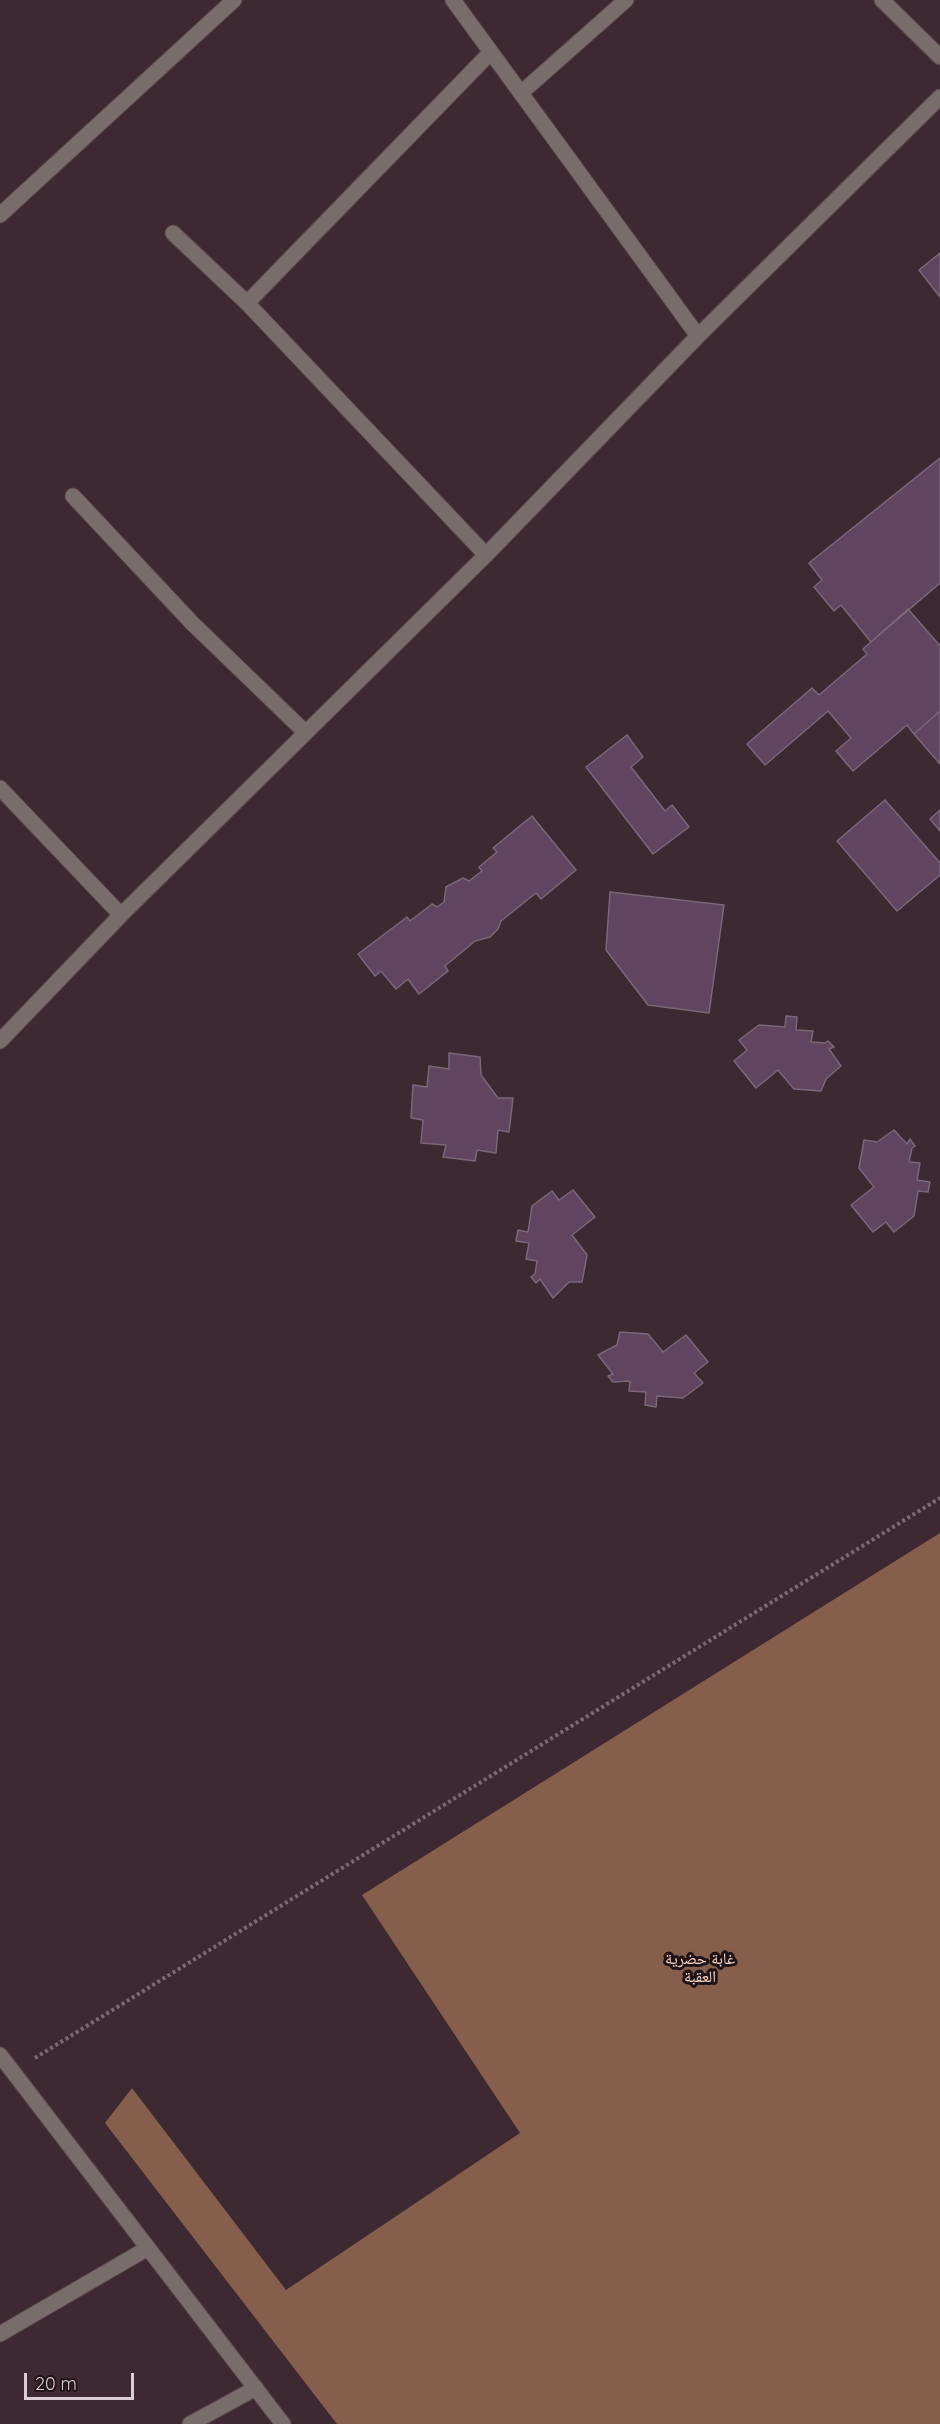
<!DOCTYPE html>
<meta charset="utf-8">
<style>
body{margin:0}
#map{position:relative;width:940px;height:2424px;overflow:hidden;background:#3e2831;font-family:Quicksand,sans-serif}
canvas{display:block}
.scale{position:absolute;left:24px;top:2373px;width:110px;height:27px;box-sizing:border-box;border:3px solid #dccdd3;border-top:0;padding-left:8px;font-size:18px;line-height:21px;white-space:nowrap;color:#dccdd3;-webkit-text-stroke:4px #1e1418;paint-order:stroke}
</style>
<div id="map">
<canvas width="940" height="2424"></canvas>
<div class="scale">20 m</div>
</div>
<script>
const context = document.querySelector('canvas').getContext('2d');
context.lineJoin = 'round';
function fill(path, color) { context.fillStyle = color; context.fill(path, 'evenodd'); }
const poly = rows => new Path2D(rows.map(r => 'M' + r).join(''));
function strokePath(path, color, width, dash) { context.strokeStyle = color; context.lineWidth = width; context.lineCap = dash ? 'butt' : 'round'; context.setLineDash(dash || []); context.stroke(path); }
function write(font, color, halo, rows, align = 'center') {
  context.font = font + ' Quicksand,"Noto Naskh Arabic",sans-serif'; context.lineWidth = 6; context.setLineDash([]); context.textBaseline = 'middle'; context.strokeStyle = halo; context.fillStyle = color; for (const [text, x, y, turn = 0] of rows) {
    context.save(); context.translate(x, y); context.rotate((+turn || 0) * Math.PI / 180); context.textAlign = isNaN(turn) ? turn : align; if (halo) context.strokeText(text, 0, 0); context.fillText(text, 0, 0); context.restore();
  }
}
const forest = poly([
 [940,1533,940,2424,337,2424,105,2123,132,2088,286,2290,520,2133,362,1895]
]);
const building = poly([
 [940,253,940,297,919,270,940,253],
 [940,458,940,583,871,642,841,605,834,611,814,587,822,580,809,563,940,458],
 [908,609,940,646,940,711,914,734,907,725,853,771,836,751,851,738,828,711,765,765,747,744,812,688,819,695,867,654,863,649,908,609],
 [940,711,940,764,914,734,940,711],
 [627,735,643,757,631,767,665,811,672,805,689,827,653,854,586,767,627,735],
 [885,800,940,863,940,875,897,911,837,841,885,800],
 [940,810,940,831,930,819,940,810],
 [532,816,576,870,541,899,536,893,501,921,498,929,490,937,475,941,445,966,448,971,419,994,408,979,396,989,381,971,375,976,358,954,407,917,410,921,432,904,437,907,444,902,446,887,463,878,469,881,482,871,479,867,497,852,493,848,532,816],
 [610,892,724,905,709,1013,648,1005,606,950,610,892],
 [786,1016,797,1017,796,1030,813,1031,811,1042,825,1043,828,1041,834,1047,829,1049,841,1066,826,1079,821,1091,794,1089,778,1070,756,1088,734,1061,747,1050,739,1040,759,1025,785,1027,786,1016],
 [449,1053,480,1057,481,1075,498,1098,513,1098,509,1132,498,1130,496,1153,477,1150,475,1161,443,1157,446,1145,421,1143,423,1120,411,1118,413,1085,427,1087,429,1066,449,1069,449,1053],
 [894,1130,907,1144,910,1139,915,1146,912,1148,909,1162,920,1163,917,1180,930,1182,928,1192,918,1191,914,1216,894,1232,886,1222,873,1232,851,1205,874,1187,859,1168,864,1140,877,1142,894,1130],
 [573,1190,595,1217,572,1235,587,1255,582,1282,569,1282,553,1298,540,1279,536,1283,531,1277,535,1274,537,1261,526,1259,529,1243,516,1241,518,1230,528,1232,532,1206,552,1191,559,1200,573,1190],
 [620,1332,648,1334,663,1352,686,1335,708,1362,694,1373,703,1383,683,1398,657,1396,656,1407,645,1405,646,1392,629,1391,630,1381,613,1382,608,1376,613,1374,598,1355,617,1345,620,1332]
]);
const path = poly([
 [35,2058,940,1498]
]);
const minor = poly([
 [453,0,698,336],
 [882,0,940,57],
 [521,93,626,0],
 [0,215,234,0],
 [173,233,247,303,486,555],
 [247,303,491,52],
 [73,496,192,623,305,732],
 [0,788,121,915],
 [0,1041,121,915,486,555,698,336,940,97],
 [0,2055,283,2424],
 [0,2334,148,2248],
 [190,2424,256,2388]
]);
const parkNames = [
 ["غابة حضرية",700,1959],
 ["العقبة",700,1977]
];
fill(forest, '#865f4c');
fill(building, '#604460');
strokePath(building, '#7a6779', 1.5);
strokePath(minor, '#5a464e', 17);
strokePath(path, '#7d6a71', 4, [3, 3]);
strokePath(minor, '#796d6c', 15);
write('16px', '#fdd5c1', '#1e1418', parkNames);
</script>
